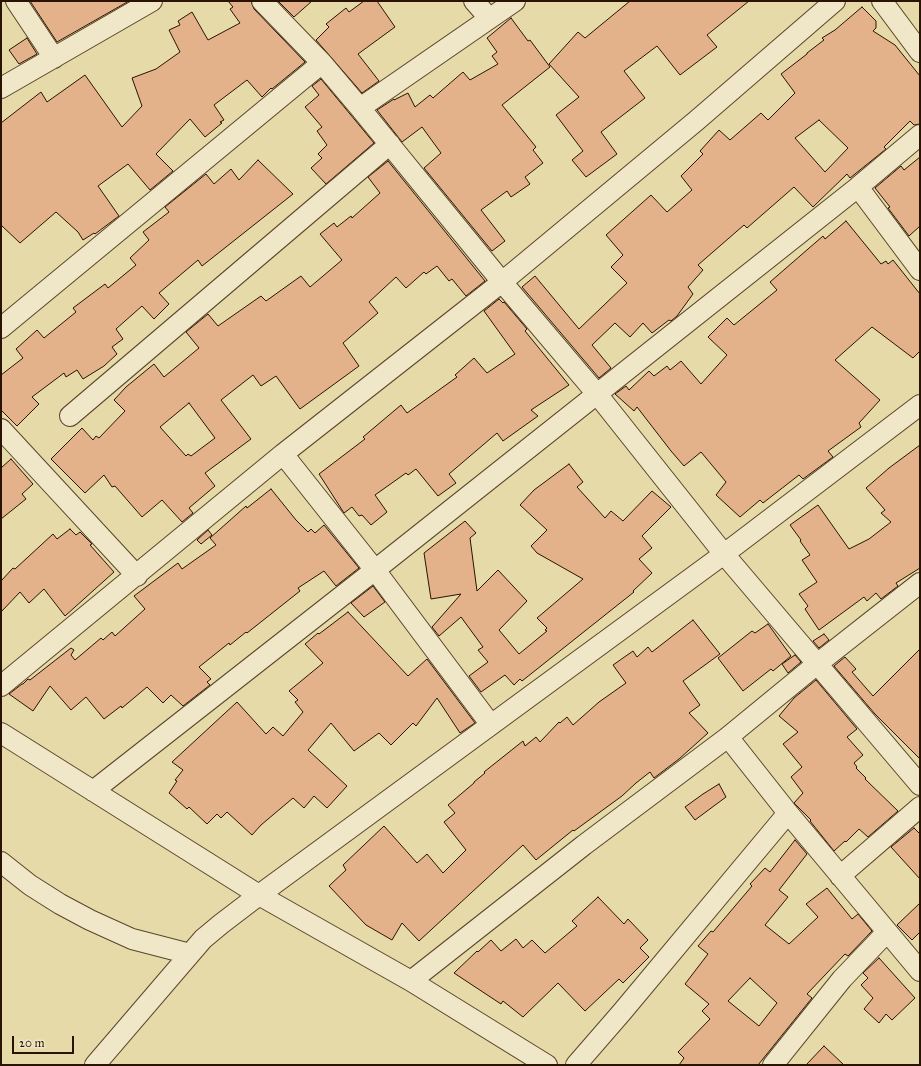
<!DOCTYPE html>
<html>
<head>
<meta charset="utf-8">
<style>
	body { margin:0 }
	#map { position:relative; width:921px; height:1066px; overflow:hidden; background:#e7daa9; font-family:"IM FELL Great Primer",serif }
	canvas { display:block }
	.frame { position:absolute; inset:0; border:2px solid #2a1300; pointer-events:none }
	.scale { position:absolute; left:12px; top:1036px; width:62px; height:18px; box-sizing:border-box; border:2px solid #2a1300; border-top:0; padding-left:5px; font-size:12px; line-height:14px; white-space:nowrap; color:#2a1300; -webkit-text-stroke:3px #efe7c7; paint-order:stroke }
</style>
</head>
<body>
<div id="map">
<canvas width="921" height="1066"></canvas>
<div class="frame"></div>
<div class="scale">20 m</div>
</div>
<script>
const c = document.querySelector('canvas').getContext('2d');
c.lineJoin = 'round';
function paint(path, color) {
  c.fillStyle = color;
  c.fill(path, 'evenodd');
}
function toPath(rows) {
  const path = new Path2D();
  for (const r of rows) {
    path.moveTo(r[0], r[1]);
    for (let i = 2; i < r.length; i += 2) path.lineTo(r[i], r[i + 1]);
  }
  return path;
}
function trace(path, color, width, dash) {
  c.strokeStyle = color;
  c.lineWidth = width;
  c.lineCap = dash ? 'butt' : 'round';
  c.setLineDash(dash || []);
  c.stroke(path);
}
const building = toPath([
	[30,1,129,1,57,42,30,1],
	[228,1,251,1,254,9,305,62,272,89,271,88,262,97,247,80,214,105,224,120,220,122,222,123,205,137,190,119,156,154,173,171,150,190,128,164,98,186,119,216,95,234,94,233,83,240,78,232,56,212,20,243,1,225,1,123,41,92,47,102,85,75,122,127,142,106,132,78,156,69,180,52,169,30,180,25,178,21,192,12,208,40,240,23,230,9,233,7,228,1],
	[278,1,312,1,294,17,278,1],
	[364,1,377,1,395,27,358,54,379,81,362,93,316,40,329,27,326,24,346,8,349,12,364,1],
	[630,1,749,1,707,35,717,47,680,75,657,46,624,71,645,98,601,132,617,154,586,177,572,160,583,151,556,115,579,97,549,64,578,32,585,38,630,1],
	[862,7,876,21,876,28,873,31,895,45,920,76,920,124,914,125,910,121,884,147,886,149,850,178,847,174,813,207,794,187,747,228,744,225,698,265,703,270,688,287,693,294,677,316,671,321,669,320,652,333,643,323,630,337,615,323,592,345,611,368,599,378,522,287,535,276,579,329,627,283,611,267,623,255,606,235,651,195,667,212,692,190,681,176,703,154,700,151,719,130,730,140,761,113,768,120,795,93,781,74,807,54,807,53,824,40,822,38,835,30,862,7],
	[819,120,848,148,825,172,795,138,819,120],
	[511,18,528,41,530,40,550,67,502,105,536,147,533,150,543,163,525,177,530,184,511,197,507,191,481,210,505,241,492,251,424,168,441,153,422,127,402,142,377,110,394,99,394,100,408,93,415,107,430,95,433,98,463,72,470,80,498,64,492,56,497,52,487,38,511,18],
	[27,38,37,54,19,64,9,50,27,38],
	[321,79,374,143,326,184,311,168,322,158,318,154,327,145,317,131,322,127,305,107,319,95,312,86,321,79],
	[920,157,920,226,909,236,888,208,890,207,875,188,901,166,904,170,920,157],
	[258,160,293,194,202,266,198,260,159,293,169,304,154,319,142,306,116,329,123,339,112,347,117,354,104,366,83,379,77,370,66,377,64,373,32,397,39,404,17,426,1,410,1,375,23,358,16,349,37,330,44,338,76,312,73,308,105,284,108,288,136,265,130,258,149,240,143,232,169,212,165,207,206,174,214,184,231,169,239,180,258,160],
	[388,161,485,281,466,296,452,279,449,281,437,266,426,274,424,272,406,288,396,277,369,302,378,313,343,343,359,366,300,409,276,376,261,386,253,375,221,400,251,439,205,473,215,486,189,508,193,513,182,522,162,500,142,517,115,486,112,487,104,475,85,493,51,459,82,428,93,440,96,436,99,438,125,411,114,400,126,387,154,364,164,377,199,348,186,332,208,314,218,326,261,296,266,301,301,276,310,287,342,260,320,234,334,223,337,227,351,216,352,218,380,193,368,177,388,161],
	[189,403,215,438,191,456,188,454,186,456,160,427,189,403],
	[846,221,881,264,886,261,888,264,893,260,920,294,920,351,913,358,872,327,835,360,880,400,859,423,861,427,828,451,833,457,803,479,799,475,763,503,760,500,740,517,716,495,726,482,701,452,684,466,671,451,637,407,634,411,615,394,626,386,629,390,649,371,654,376,667,366,670,370,681,361,701,384,727,355,708,337,727,318,734,325,777,290,770,282,823,236,825,239,846,221],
	[499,299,503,303,504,302,527,329,525,331,569,385,531,410,538,416,503,441,497,433,449,474,456,483,438,496,416,469,408,475,406,473,375,495,387,512,371,525,362,515,359,516,352,507,344,513,319,474,365,439,363,437,401,405,407,413,457,377,455,375,474,358,487,373,515,354,484,311,499,299],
	[920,445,920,568,896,583,898,586,881,599,876,593,867,601,864,597,819,630,805,609,808,606,799,594,817,582,802,560,810,555,800,541,801,540,790,525,818,505,849,549,869,539,891,522,881,513,885,510,866,488,889,468,920,445],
	[11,459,33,484,22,494,26,499,1,519,1,468,11,459],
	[569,464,583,482,577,487,605,518,611,511,623,521,652,491,671,507,642,536,652,548,639,559,652,573,633,591,634,592,522,681,520,679,514,685,505,675,481,692,469,676,488,662,478,650,483,647,461,617,439,636,432,627,461,594,431,599,424,553,465,521,476,533,470,538,477,591,498,570,527,601,499,630,519,654,547,631,545,630,547,628,537,618,583,579,537,553,531,546,547,530,520,505,534,490,569,464],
	[271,489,296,520,308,532,311,529,315,533,324,525,359,568,336,586,324,571,298,588,300,591,247,633,246,632,230,645,229,643,199,667,211,679,207,682,210,685,183,706,171,695,163,703,147,687,122,708,121,706,104,719,86,697,71,710,50,686,33,711,9,694,22,684,23,684,28,679,30,680,71,648,74,650,71,655,75,660,101,638,103,640,112,632,115,636,145,609,134,596,178,563,182,569,216,545,210,538,246,506,247,508,271,489],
	[70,529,76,535,80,532,92,544,90,545,114,572,65,616,44,589,29,603,20,592,1,612,1,581,13,568,15,569,53,534,57,539,70,529],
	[208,530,212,535,201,544,197,540,208,530],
	[373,586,385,602,364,617,351,603,373,586],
	[348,612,408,676,427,659,475,723,460,733,437,698,416,726,413,723,391,745,379,733,354,751,331,723,308,750,347,786,327,808,314,796,304,808,293,798,261,825,252,835,227,812,221,818,217,814,207,824,189,807,187,809,169,793,177,781,175,780,183,770,172,762,237,702,266,734,273,727,283,736,303,712,295,702,298,700,289,691,323,663,305,644,318,633,319,634,348,612],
	[693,620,720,654,683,681,700,705,689,713,708,733,679,759,654,778,650,772,636,783,622,796,574,831,573,830,536,860,523,845,419,941,402,923,392,940,366,925,329,886,346,870,343,865,384,826,417,863,427,854,443,873,466,850,444,822,455,813,448,805,474,783,474,782,485,773,484,772,523,741,525,746,536,737,540,742,559,722,560,723,567,717,573,725,599,702,626,683,613,665,633,651,637,657,648,647,652,652,693,620],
	[768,624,791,656,773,671,771,669,743,691,718,658,752,631,755,633,768,624],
	[824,634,829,640,819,648,813,641,824,634],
	[920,649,920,759,875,714,834,666,845,657,856,669,852,672,873,696,920,649],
	[795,655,801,662,788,673,782,664,795,655],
	[816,680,857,729,847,737,863,755,854,763,857,767,856,768,866,778,865,779,898,811,868,837,859,829,846,842,845,841,834,851,810,821,811,820,794,803,803,793,791,777,802,767,783,744,798,732,779,716,794,698,816,680],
	[719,784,726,797,695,820,685,807,703,794,719,784],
	[914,828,920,834,920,879,891,847,914,828],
	[795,840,807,854,779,890,788,897,765,925,789,944,818,917,806,904,827,888,852,919,858,914,872,931,848,956,845,954,807,994,812,998,758,1065,679,1065,684,1058,678,1052,710,1019,702,1011,709,1004,685,984,708,954,698,946,711,931,713,932,752,886,750,884,765,868,770,872,795,840],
	[750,978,777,1003,759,1026,728,1001,750,978],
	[598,897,624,924,628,919,648,940,640,948,649,957,623,983,619,979,585,1011,558,983,523,1017,503,1001,501,1004,454,973,477,951,478,952,479,951,491,940,501,951,516,939,523,948,532,940,545,953,577,926,572,921,598,897],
	[920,903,920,932,912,940,897,925,920,903],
	[879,958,915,998,892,1020,886,1014,879,1023,864,1009,873,998,861,985,868,978,863,973,879,958],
	[824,1046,844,1065,806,1065,824,1046]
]);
paint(building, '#e3b28a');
trace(building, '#2a1300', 1);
const street = toPath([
	[16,1,54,58],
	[262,1,322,63,360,108,502,282,597,394,724,554,920,785],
	[474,1,489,18],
	[882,1,920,52],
	[1,88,152,1],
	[360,108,515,1],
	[858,187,920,270],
	[1,328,322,63],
	[70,416,390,144],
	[1,429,137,576],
	[283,454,375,570,491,725],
	[1,686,283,454,502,282,696,121,835,1],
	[1,733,259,895,411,981,547,1065],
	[728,737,788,813,920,971],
	[93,791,375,570,858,187,920,135],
	[1,862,30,885,60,904,90,920,132,939,190,954],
	[840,876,920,807],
	[411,981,584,845,728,737,817,664,920,583],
	[95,1065,203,939,221,924,259,895,724,554,920,405],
	[576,1065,622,1012,788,813],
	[773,1065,842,979,887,932]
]);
trace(street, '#59452a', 22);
trace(street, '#efe7c7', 20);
</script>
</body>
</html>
